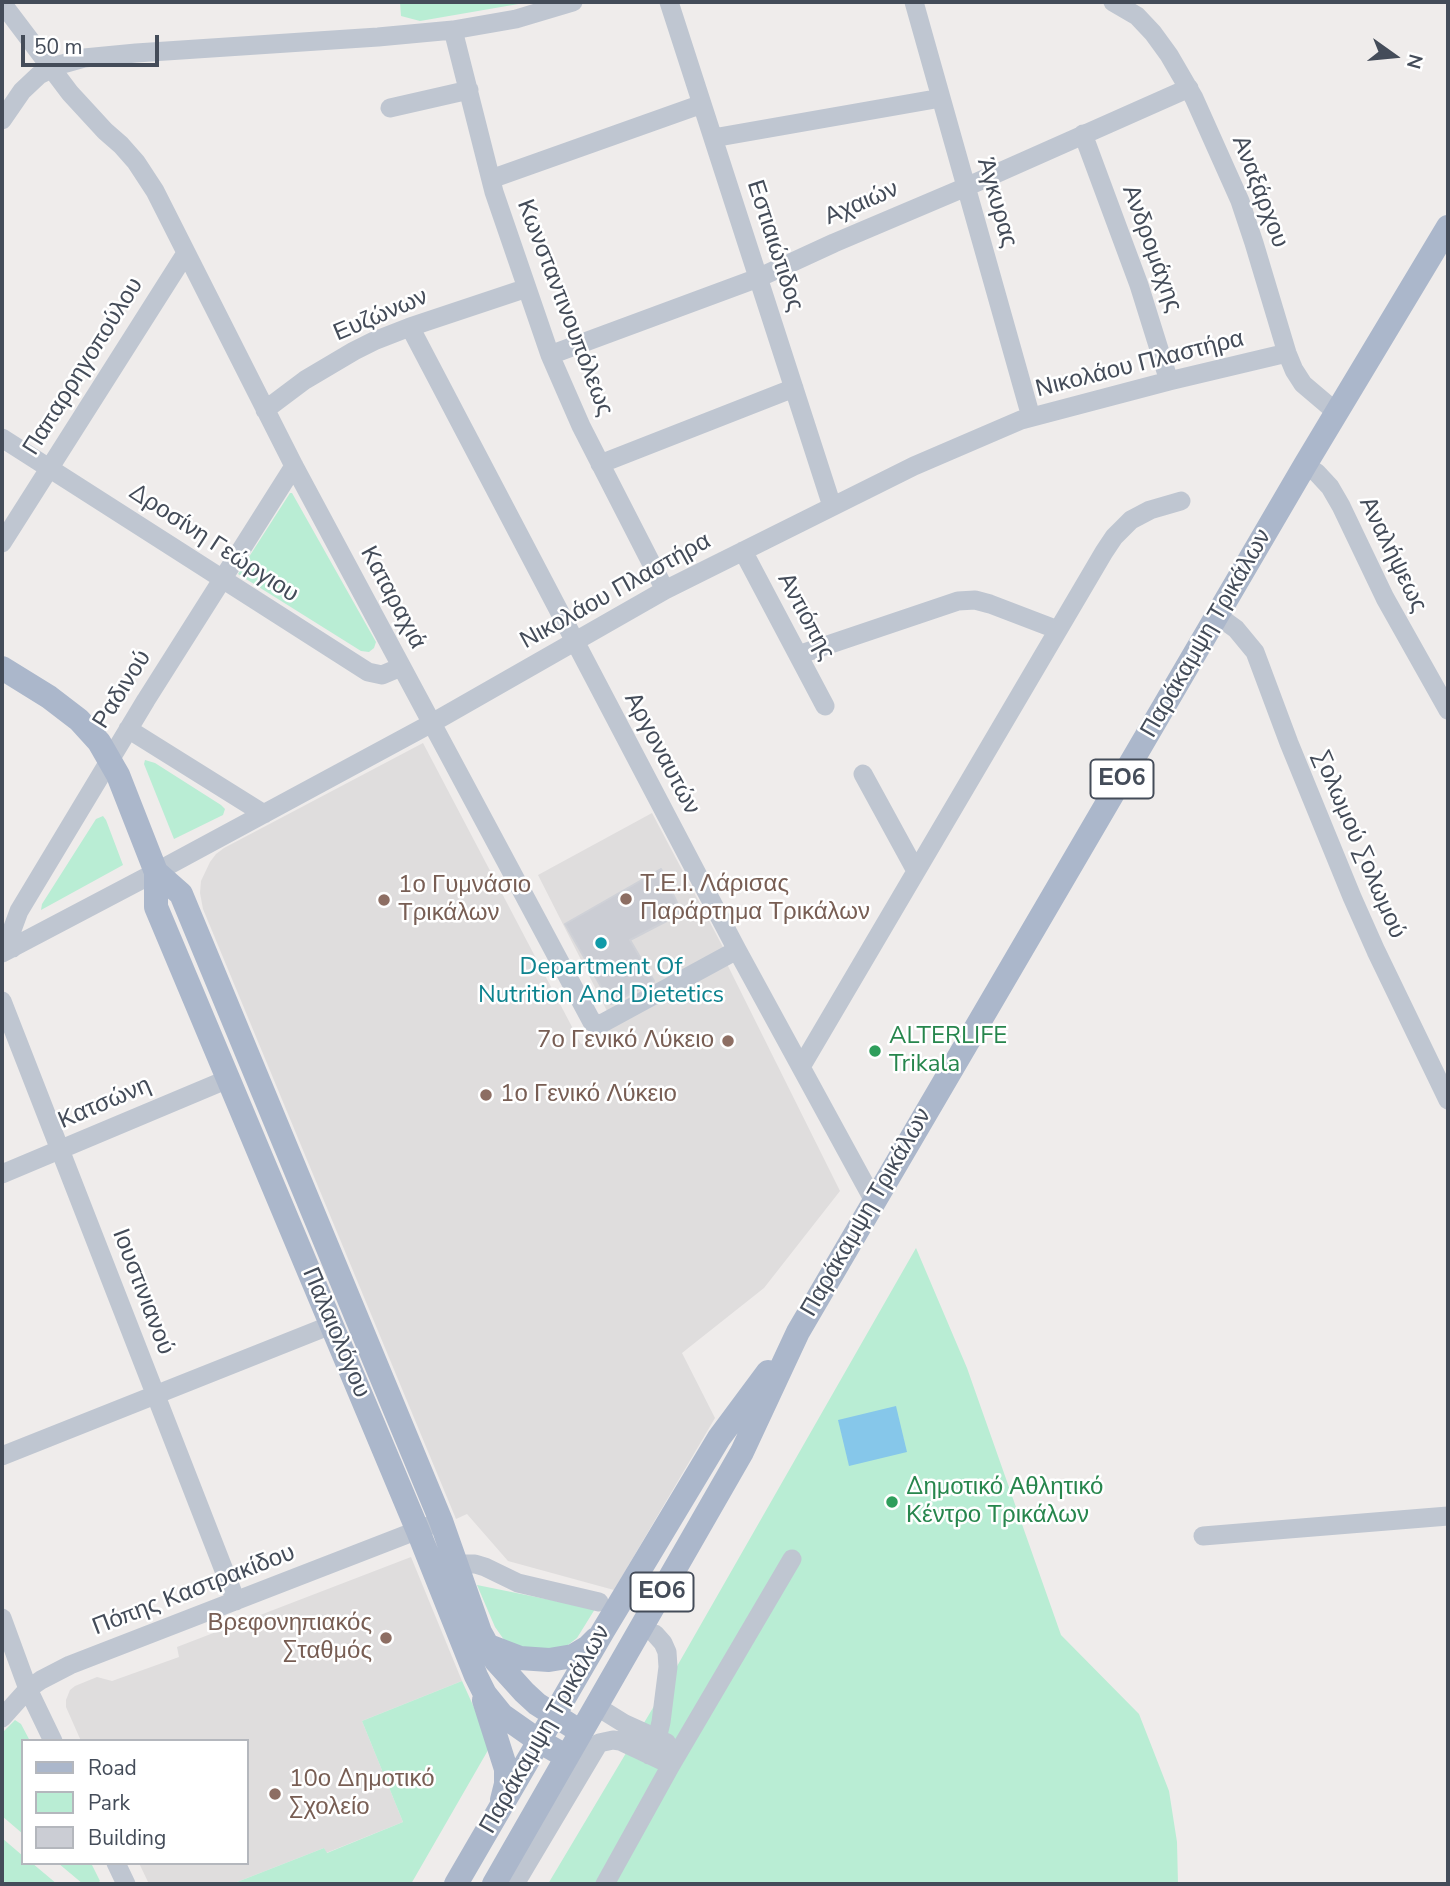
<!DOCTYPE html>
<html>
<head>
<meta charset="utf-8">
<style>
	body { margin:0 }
	#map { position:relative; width:1450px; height:1886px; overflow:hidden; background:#efeceb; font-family:"Nunito Sans",sans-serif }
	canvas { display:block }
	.frame { position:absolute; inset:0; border:4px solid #444c59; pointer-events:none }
	.legend { position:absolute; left:21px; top:1739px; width:228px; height:126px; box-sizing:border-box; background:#fff; border:2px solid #b4b7bd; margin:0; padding:9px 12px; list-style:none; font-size:21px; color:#444c59 }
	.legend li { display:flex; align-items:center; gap:14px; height:35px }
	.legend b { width:35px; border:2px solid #b4b7bd }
	.north { position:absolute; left:1359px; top:21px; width:70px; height:70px; -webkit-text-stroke:5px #fff; paint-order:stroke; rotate:105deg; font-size:19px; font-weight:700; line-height:28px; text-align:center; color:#444c59 }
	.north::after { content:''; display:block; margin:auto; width:24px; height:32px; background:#444c59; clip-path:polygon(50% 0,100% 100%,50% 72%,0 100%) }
	.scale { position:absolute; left:21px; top:35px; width:138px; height:32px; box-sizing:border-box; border:4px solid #444c59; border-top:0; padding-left:9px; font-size:21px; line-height:24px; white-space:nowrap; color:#444c59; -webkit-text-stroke:5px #fff; paint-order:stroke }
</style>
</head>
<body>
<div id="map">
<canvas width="1450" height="1886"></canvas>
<div class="frame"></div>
<ul class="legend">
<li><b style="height:9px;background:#abb7cb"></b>Road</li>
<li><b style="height:19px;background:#b9edd4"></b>Park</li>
<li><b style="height:19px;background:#cbcdd4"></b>Building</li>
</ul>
<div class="north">N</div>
<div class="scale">50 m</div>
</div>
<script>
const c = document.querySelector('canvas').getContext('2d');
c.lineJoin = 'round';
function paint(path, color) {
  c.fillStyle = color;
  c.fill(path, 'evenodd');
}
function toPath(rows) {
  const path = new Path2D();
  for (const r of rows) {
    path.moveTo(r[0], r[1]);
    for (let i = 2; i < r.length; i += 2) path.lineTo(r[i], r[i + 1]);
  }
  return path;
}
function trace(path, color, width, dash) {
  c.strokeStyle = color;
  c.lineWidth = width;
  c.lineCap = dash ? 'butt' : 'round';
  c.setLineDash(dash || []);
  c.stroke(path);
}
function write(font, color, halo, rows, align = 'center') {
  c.font = font + ' "Nunito Sans",sans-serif';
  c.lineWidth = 5;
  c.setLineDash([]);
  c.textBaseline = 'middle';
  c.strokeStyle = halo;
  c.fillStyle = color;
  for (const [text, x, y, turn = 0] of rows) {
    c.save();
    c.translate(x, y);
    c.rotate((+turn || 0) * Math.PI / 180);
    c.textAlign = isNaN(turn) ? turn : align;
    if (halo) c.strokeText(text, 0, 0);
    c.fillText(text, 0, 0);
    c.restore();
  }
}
paint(toPath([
	[423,743,581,1044,727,964,840,1191,764,1288,682,1353,715,1418,614,1590,508,1561,467,1514,456,1519,203,909,200,893,201,881,210,862,216,854,224,848],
	[652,813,724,949,607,1011,538,875],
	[411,1557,462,1681,362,1721,403,1822,326,1853,324,1848,232,1884,149,1884,139,1863,247,1863,247,1741,81,1741,66,1707,66,1700,70,1690,75,1686,97,1677,112,1681,179,1657,177,1647]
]), '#dfdddd');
paint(toPath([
	[400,2,530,2,420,21,401,16],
	[290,493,292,493,376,642,374,648,369,652,361,651,238,574],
	[145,760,155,763,221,805,225,809,223,815,174,839,144,764],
	[103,816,106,820,123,865,41,910,42,904,96,819],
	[916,1248,967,1368,1061,1635,1139,1714,1169,1791,1177,1842,1178,1884,548,1884,660,1696],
	[477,1585,595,1609,577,1638,568,1645,548,1653,507,1644,495,1627],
	[462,1681,491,1745,411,1884,232,1884,324,1848,327,1853,403,1822,362,1721],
	[15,1720,21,1724,30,1741,23,1741,23,1834,2,1816,2,1733],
	[2,1838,23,1856,23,1863,32,1863,57,1884,2,1884],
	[58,1863,91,1863,100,1881,97,1884,83,1884]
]), '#b9edd4');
paint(toPath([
	[896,1406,907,1452,849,1466,838,1420]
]), '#86c7ea');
const building = toPath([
	[661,869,682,913,630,940,654,981,611,1004,565,924,661,869]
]);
paint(building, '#cbcdd4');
trace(building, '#cfd1d7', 2);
trace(toPath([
	[669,2,832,506],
	[914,2,1031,417],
	[1113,2,1137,16,1153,33,1169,55,1194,98,1240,201,1254,243,1287,353,1294,370,1303,384,1336,412],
	[2,3,70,93,105,131,121,145,136,162,155,191,294,466,592,1022,601,1024,737,950],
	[453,30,494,192,550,355,581,426,665,590],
	[390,108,469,90],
	[2,120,22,91,39,75,59,65,84,58,136,53,378,37,453,30,516,19,573,2],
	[1083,134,1139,285,1169,381],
	[713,138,941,98],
	[491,179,702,104],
	[410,327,737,950,874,1201],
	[550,355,758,278,834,243,966,187,1189,88],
	[265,410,305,380,354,351,374,341,410,327,527,288],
	[2,438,368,672,382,675,401,667],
	[600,464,794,388],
	[1305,465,1317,473,1330,487,1341,506,1385,598,1448,710],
	[2,543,186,253],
	[743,551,825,706],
	[1218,616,1236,629,1255,652,1289,743,1352,897,1376,951,1448,1100],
	[798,655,958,601,975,600,990,604,1058,630],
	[128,729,264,814],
	[863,774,916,871],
	[13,948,12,930,19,911,146,700,294,466],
	[2,953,156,872,432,723,665,590,914,466,1021,420,1169,381,1287,353],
	[2,1001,236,1601],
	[801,1067,1104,552,1114,537,1131,520,1150,510,1181,501],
	[2,1174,228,1079],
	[2,1456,331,1325],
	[1203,1536,1448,1516],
	[457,1567,466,1564,475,1564,485,1567,518,1583,599,1602],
	[2,1618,28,1689,53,1741],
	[596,1706,625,1724,667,1743],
	[2,1718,28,1689,41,1680,70,1665,431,1525],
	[649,1755,657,1739,661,1722,668,1667,667,1652,663,1643,655,1634],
	[116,1863,126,1884],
	[515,1884,599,1743,613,1740,620,1741,671,1765],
	[605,1884,671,1765,792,1559]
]), '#bfc6d1', 19);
trace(toPath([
	[2,668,49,697,79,720,99,742,118,775,156,872,156,907,418,1531,476,1676,485,1694,502,1715,539,1741,567,1757],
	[156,872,181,894,441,1521,480,1632,496,1661,524,1692,537,1704,581,1732],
	[486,1645,520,1658,549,1660,573,1656,588,1647,596,1639],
	[484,1700,506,1769,506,1784,502,1800],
	[456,1884,603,1631,719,1438,768,1372],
	[494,1884,742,1452,798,1332,1305,465,1448,227]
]), '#abb7cb', 24);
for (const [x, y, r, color] of [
	[626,899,7,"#8d6e63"],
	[384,900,7,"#8d6e63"],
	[601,943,7,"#0f9aa8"],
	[728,1041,7,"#8d6e63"],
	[875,1051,7,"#2e9e5b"],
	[486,1095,7,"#8d6e63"],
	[892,1502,7,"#2e9e5b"],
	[386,1638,7,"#8d6e63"],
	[275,1794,7,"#8d6e63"]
]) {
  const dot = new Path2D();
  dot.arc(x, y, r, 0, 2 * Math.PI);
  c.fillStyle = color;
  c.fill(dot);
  trace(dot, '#fff', 2.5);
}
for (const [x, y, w] of [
	[1122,779,63],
	[662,1592,63]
]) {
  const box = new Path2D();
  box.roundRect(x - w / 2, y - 19.5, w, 39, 5);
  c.fillStyle = '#fff';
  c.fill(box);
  trace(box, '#444c59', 2);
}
write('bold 23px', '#444c59', null, [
	["ΕΟ6",1122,779],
	["ΕΟ6",662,1592]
]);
write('24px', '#444c59', '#fff', [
	["Αναξάρχου",1259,192,69],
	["Άγκυρας",996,203,74],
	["Αχαιών",862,204,-23],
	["Εστιαιώτιδος",774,246,72],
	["Ανδρομάχης",1151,249,70],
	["Κωνσταντινουπόλεως",564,308,69],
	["Ευζώνων",381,316,-23],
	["Νικολάου Πλαστήρα",1140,365,-14],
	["Παπαρρηγοπούλου",84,367,-58],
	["Δροσίνη Γεώργιου",213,544,33],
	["Αναλήψεως",1392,555,64],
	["Νικολάου Πλαστήρα",616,592,-29],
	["Καταραχιά",392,598,62],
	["Αντιόπης",805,617,62],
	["Παράκαμψη Τρικάλων",1207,634,-60],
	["Ραδινού",123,690,-58],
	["Αργοναυτών",661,754,62],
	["Σολωμού Σολωμού",1358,845,67],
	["Κατσώνη",105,1104,-23],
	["Παράκαμψη Τρικάλων",867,1213,-60],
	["Ιουστινιανού",142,1292,69],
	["Παλαιολόγου",335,1333,67],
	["Πόπης Καστρακίδου",194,1591,-21],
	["Παράκαμψη Τρικάλων",546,1730,-60]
]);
write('24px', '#785e54', '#fff', [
	["Τ.Ε.Ι. Λάρισας",640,885],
	["Παράρτημα Τρικάλων",640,913],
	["1ο Γυμνάσιο",398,886],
	["Τρικάλων",398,914],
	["7ο Γενικό Λύκειο",714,1041,"right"],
	["1ο Γενικό Λύκειο",500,1095],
	["Βρεφονηπιακός",372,1624,"right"],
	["Σταθμός",372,1652,"right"],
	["10ο Δημοτικό",289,1780],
	["Σχολείο",289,1808]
], 'left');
write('24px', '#0d838f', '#fff', [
	["Department Of",601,968],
	["Nutrition And Dietetics",601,996]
]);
write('24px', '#27864d', '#fff', [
	["ALTERLIFE",889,1037],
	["Trikala",889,1065],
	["Δημοτικό Αθλητικό",906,1488],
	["Κέντρο Τρικάλων",906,1516]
], 'left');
</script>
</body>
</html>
